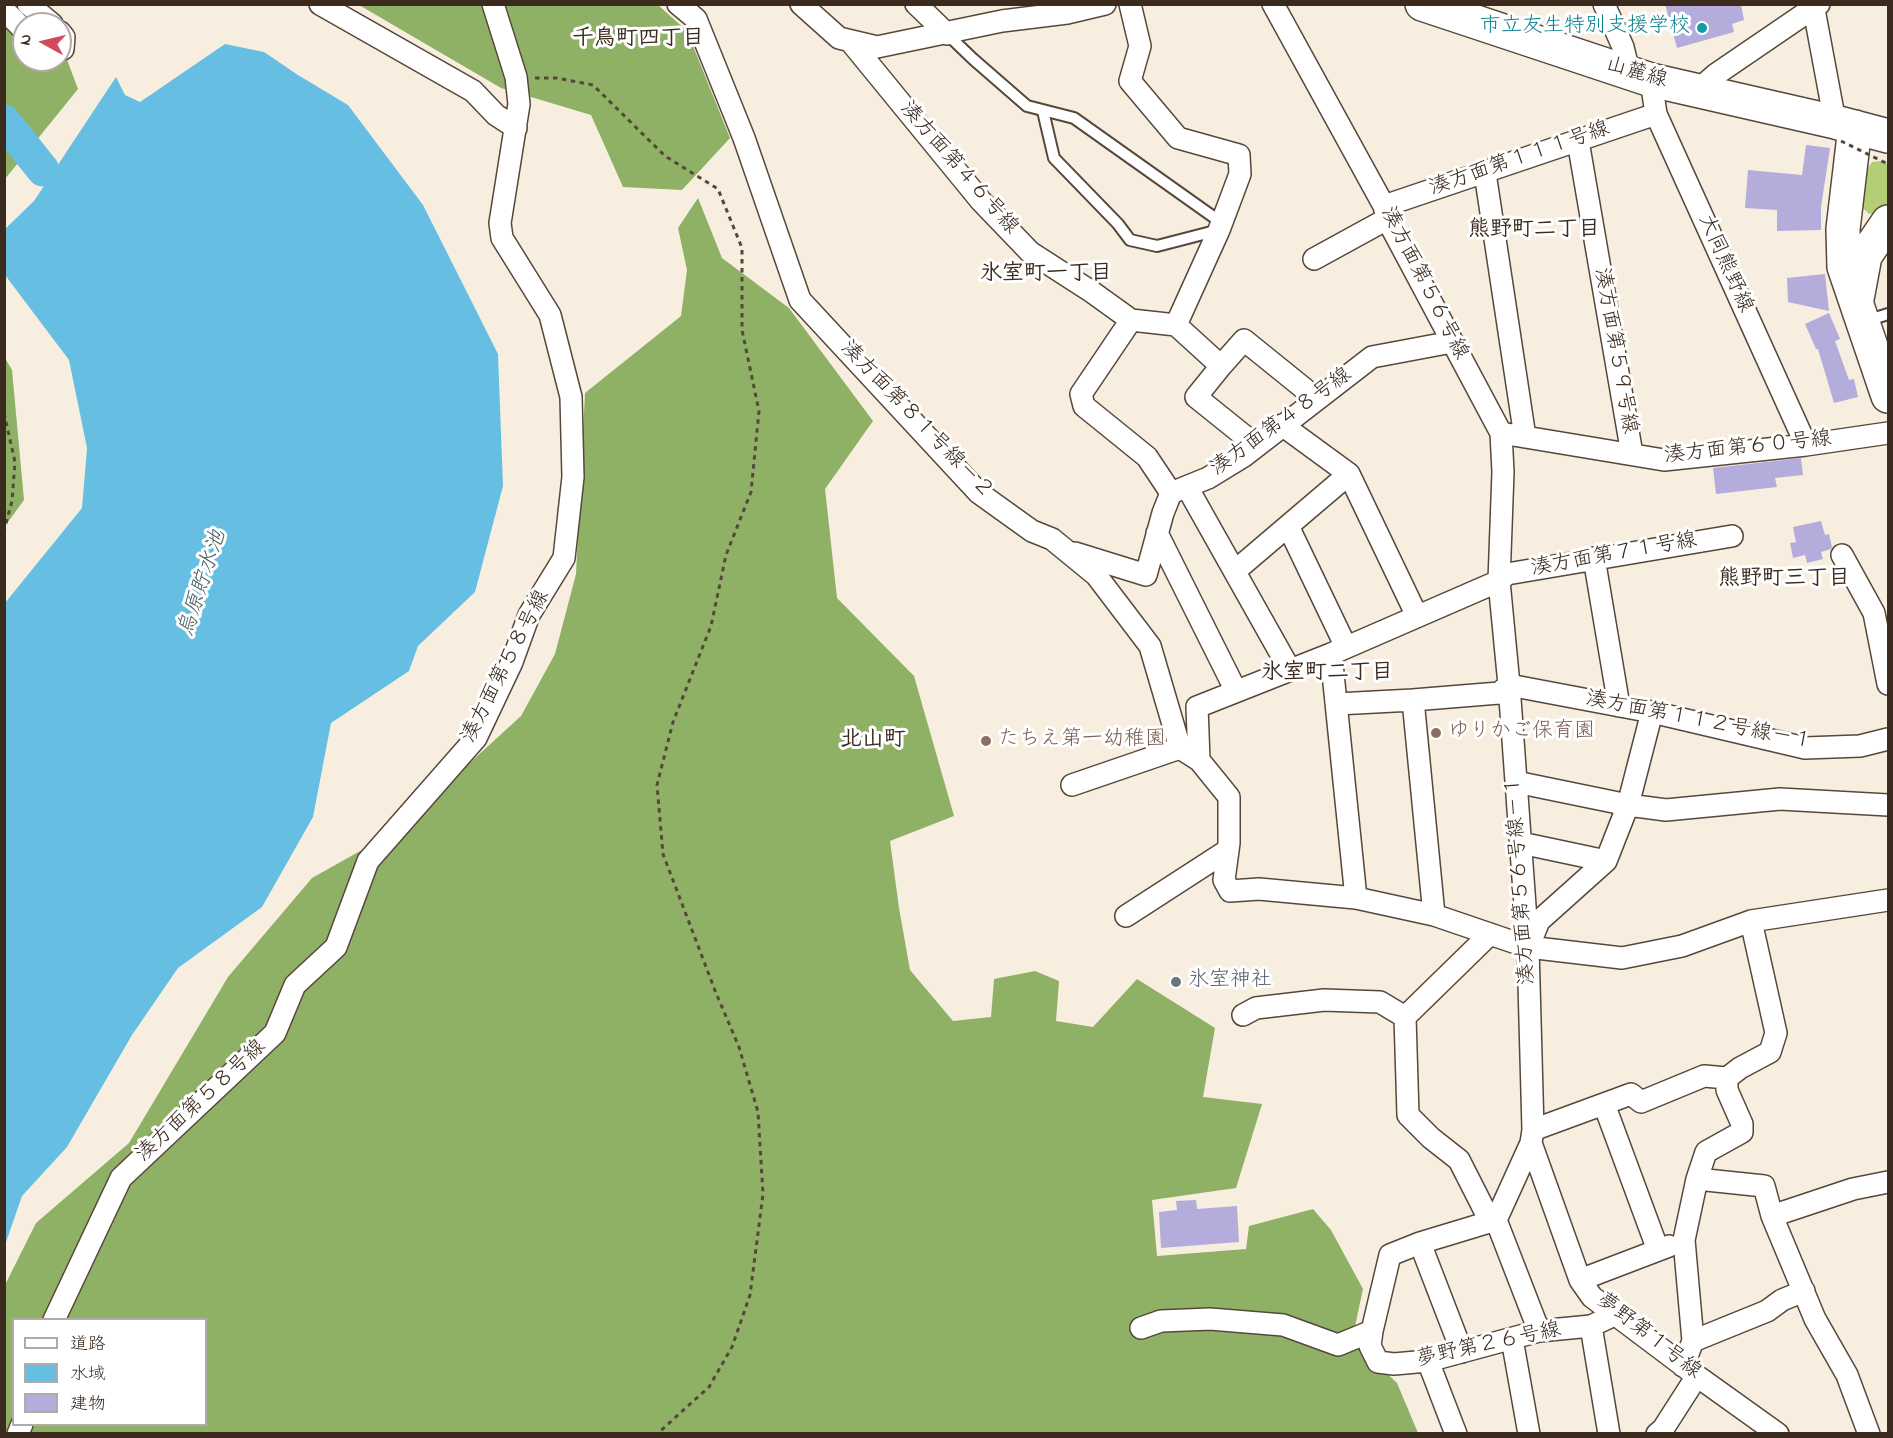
<!DOCTYPE html>
<html>
<head>
<meta charset="utf-8">
<style>
	body { margin:0 }
	#map { position:relative; width:1893px; height:1438px; overflow:hidden; background:#f8eedf; font-family:"Indie Flower","Klee One",sans-serif }
	canvas { display:block }
	.frame { position:absolute; inset:0; border:6px solid #3b2a1e; pointer-events:none }
	.legend { position:absolute; left:12px; top:1318px; width:195px; height:108px; box-sizing:border-box; background:#fff; border:2px solid #b1aaa5; margin:0; padding:8px 10px; list-style:none; font-size:18px; color:#3b2a1e }
	.legend li { display:flex; align-items:center; gap:12px; height:30px }
	.legend b { width:30px; border:2px solid #b1aaa5 }
	.north { position:absolute; left:12px; top:12px; width:60px; height:60px; box-sizing:border-box; background:#fff; border:2px solid #b1aaa5; border-radius:50%; rotate:278deg; font-size:16px; font-weight:700; line-height:24px; text-align:center; color:#3b2a1e }
	.north::after { content:''; display:block; margin:auto; width:21px; height:27px; background:#d1495b; clip-path:polygon(50% 0,100% 100%,50% 72%,0 100%) }
</style>
</head>
<body>
<div id="map">
<canvas width="1893" height="1438"></canvas>
<div class="frame"></div>
<ul class="legend">
<li><b style="height:8px;background:#fff"></b>道路</li>
<li><b style="height:16px;background:#66bfe3"></b>水域</li>
<li><b style="height:16px;background:#b4acdb"></b>建物</li>
</ul>
<div class="north">N</div>
</div>
<script>
const c = document.querySelector('canvas').getContext('2d');
c.lineJoin = 'round';
function paint(path, color) {
  c.fillStyle = color;
  c.fill(path, 'evenodd');
}
function toPath(rows) {
  const path = new Path2D();
  for (const r of rows) {
    path.moveTo(r[0], r[1]);
    for (let i = 2; i < r.length; i += 2) path.lineTo(r[i], r[i + 1]);
  }
  return path;
}
function trace(path, color, width, dash) {
  c.strokeStyle = color;
  c.lineWidth = width;
  c.lineCap = dash ? 'butt' : 'round';
  c.setLineDash(dash || []);
  c.stroke(path);
}
function write(font, color, halo, rows, align = 'center') {
  c.font = font + ' "Indie Flower","Klee One",sans-serif';
  c.lineWidth = 6;
  c.setLineDash([]);
  c.textBaseline = 'middle';
  c.strokeStyle = halo;
  c.fillStyle = color;
  for (const [text, x, y, turn = 0] of rows) {
    c.save();
    c.translate(x, y);
    c.rotate((+turn || 0) * Math.PI / 180);
    c.textAlign = isNaN(turn) ? turn : align;
    if (halo) c.strokeText(text, 0, 0);
    c.fillText(text, 0, 0);
    c.restore();
  }
}
paint(toPath([
	[1881,161,1888,163,1888,203,1878,212,1869,214,1862,207,1866,171,1872,162]
]), '#b3ce74');
paint(toPath([
	[5,5,47,5,54,24,24,24,24,60,60,60,60,41,78,89,5,179],
	[359,5,658,5,687,31,730,138,682,190,623,187,591,115,501,88],
	[698,198,722,258,789,308,873,421,825,489,837,598,914,676,954,816,890,841,899,908,910,970,953,1021,991,1017,994,979,1035,971,1059,981,1056,1021,1093,1027,1137,979,1215,1028,1203,1097,1262,1104,1236,1188,1152,1200,1157,1256,1246,1249,1249,1226,1313,1209,1331,1230,1363,1289,1352,1340,1397,1383,1418,1433,5,1433,4,1287,36,1223,129,1143,228,977,312,878,394,832,521,716,555,654,576,574,585,393,681,316,687,270,678,228],
	[14,1320,206,1320,206,1424,14,1424],
	[4,356,12,370,24,500,5,526]
]), '#8eb166');
paint(toPath([
	[225,44,264,52,298,75,348,105,423,205,498,354,503,486,475,592,418,646,409,671,331,723,313,817,262,907,178,968,132,1035,67,1147,22,1196,5,1245,5,603,82,508,87,448,69,360,5,275,5,229,34,201,116,77,125,95,140,102]
]), '#66bfe3');
trace(toPath([
	[4,121,43,170]
]), '#66bfe3', 33);
paint(toPath([
	[1665,4,1741,4,1744,20,1732,24,1734,32,1677,48],
	[1806,145,1830,148,1821,207,1821,230,1777,231,1777,210,1745,208,1748,170,1802,175],
	[1825,274,1829,311,1788,302,1787,278],
	[1829,313,1840,339,1835,341,1849,380,1854,379,1858,397,1834,403,1818,349,1816,349,1805,324],
	[1801,458,1803,475,1775,478,1777,487,1716,494,1713,468],
	[1821,521,1825,535,1829,534,1832,547,1831,549,1821,552,1823,559,1807,563,1805,555,1793,558,1790,543,1796,542,1793,527],
	[1196,1200,1197,1209,1237,1206,1239,1242,1161,1248,1159,1212,1177,1210,1176,1201]
]), '#b4acdb');
const service = toPath([
	[947,34,973,59,1027,106,1074,118,1222,223],
	[1043,111,1054,158,1118,224,1130,240,1157,246,1219,230],
	[1866,321,1888,314]
]);
const minor = toPath([
	[28,4,52,24],
	[320,4,473,91,496,115,516,128],
	[678,4,696,19,744,138,800,300,979,493,1032,531,1052,539,1096,575,1150,646,1180,748,1199,760,1229,797,1229,843,1224,880,1230,891,1259,889,1356,898,1434,915,1528,947,1622,958,1682,946,1751,921,1888,900],
	[801,4,839,38,877,47,1002,21,1067,13,1105,4],
	[916,4,947,34],
	[1130,4,1140,46,1130,81,1178,138,1239,155,1240,174,1219,230,1176,325],
	[1273,4,1384,206,1387,219,1501,433,1503,472,1499,581,1509,685,1528,947,1533,1130,1531,1143,1496,1220,1420,1243,1390,1255,1372,1331,1370,1346,1378,1362,1394,1364,1428,1361,1539,1331,1591,1326,1608,1318,1612,1311],
	[1604,4,1623,47,1629,72],
	[1813,4,1835,122],
	[4,10,24,30],
	[60,32,64,37,63,49,60,49],
	[850,41,981,201,1030,252,1092,292,1131,320,1176,325,1221,366,1196,397,1257,446],
	[1651,80,1656,114,1806,445],
	[1698,90,1715,75,1819,4],
	[1578,141,1632,454],
	[1485,173,1525,437],
	[1384,206,1656,114],
	[1314,259,1387,219],
	[1131,320,1081,394,1084,406,1147,457,1171,493],
	[1221,366,1244,340,1317,399],
	[1282,425,1349,474,1417,616],
	[1501,433,1664,460,1806,445,1888,433],
	[1187,487,1290,670],
	[1288,526,1346,647],
	[1157,533,1236,691],
	[1075,553,1146,575,1163,513,1171,493,1208,478,1244,456,1372,357,1452,342],
	[1842,555,1874,613,1888,684],
	[1594,558,1619,706],
	[1235,571,1349,474],
	[1331,654,1356,898],
	[1413,700,1434,915],
	[1337,704,1413,700,1499,693,1509,685,1652,712,1805,748,1860,746,1888,739],
	[1199,760,1197,707,1331,654,1499,581,1507,574,1732,536],
	[1516,782,1628,805,1666,810,1780,799,1888,805],
	[1072,785,1180,748],
	[1521,843,1606,861],
	[1126,916,1228,850],
	[1530,943,1539,921,1606,861,1628,805,1652,712],
	[1243,1015,1256,1008,1324,1000,1380,1002,1405,1017],
	[1405,1017,1408,1115,1431,1138,1459,1160,1490,1221],
	[1405,1017,1490,934],
	[1727,1078,1740,1068,1770,1052,1776,1033,1751,921],
	[1604,1104,1658,1250],
	[1533,1130,1631,1094,1641,1102,1704,1076,1727,1078],
	[1531,1143,1580,1280,1592,1297,1697,1376,1778,1434],
	[1697,1179,1764,1186,1772,1216,1815,1319,1847,1375,1869,1434],
	[1772,1216,1853,1189,1888,1182],
	[1496,1220,1539,1331],
	[1420,1243,1462,1352],
	[1580,1280,1669,1246],
	[54,1320,121,1178,275,1033,295,985,336,947,368,861,476,738,512,662,529,615,564,558,573,477,571,397,550,315,502,238,500,223,519,104,516,77,493,4],
	[1591,1326,1609,1434],
	[1141,1328,1161,1321,1210,1319,1283,1325,1338,1345,1372,1331],
	[1512,1339,1529,1434],
	[1693,1341,1767,1311,1782,1300,1804,1291],
	[1428,1361,1456,1434],
	[1683,1366,1693,1341,1684,1240,1697,1179,1706,1152,1742,1132,1742,1124,1727,1090,1727,1078],
	[18,1434,22,1424],
	[1657,1434,1663,1429,1697,1376]
]);
const primary = toPath([
	[1422,4,1651,80,1835,122,1888,136],
	[1855,127,1843,229,1844,267,1888,396],
	[1857,299,1865,256,1888,222]
]);
trace(service, '#57473b', 14);
trace(minor, '#57473b', 24);
trace(primary, '#57473b', 36);
trace(toPath([
	[535,78,557,78,593,85,665,156,718,189,742,248,742,330,759,411,751,492,726,555,711,626,673,722,657,785,663,854,716,993,739,1047,758,1112,763,1194,750,1295,732,1347,709,1387,657,1434],
	[4,413,15,462,12,501,4,531]
]), '#57473b', 3, [4.5, 4.5]);
trace(service, '#fff', 10);
trace(minor, '#fff', 21);
trace(primary, '#fff', 33);
trace(toPath([
	[1841,141,1888,164]
]), '#57473b', 3, [4.5, 4.5]);
for (const [x, y, r, color] of [
	[1702,28,6,"#0f9aa8"],
	[1436,733,6,"#8d6e63"],
	[986,741,6,"#8d6e63"],
	[1176,982,6,"#6b7280"]
]) {
  const dot = new Path2D();
  dot.arc(x, y, r, 0, 2 * Math.PI);
  c.fillStyle = color;
  c.fill(dot);
  trace(dot, '#fff', 2);
}
write('21px', '#0d838f', '#fff', [
	["市立友生特別支援学校",1690,28]
], 'right');
write('21px', '#3b2a1e', '#fff', [
	["山麓線",1636,74,16],
	["湊方面第１１１号線",1520,160,-19],
	["湊方面第４６号線",958,169,49],
	["大同熊野線",1724,264,66],
	["湊方面第５６号線",1423,284,63],
	["湊方面第５９号線",1614,351,80],
	["湊方面第８１号線－２",916,421,46],
	["湊方面第４８号線",1282,423,-36],
	["湊方面第６０号線",1748,449,-6],
	["湊方面第７１号線",1614,556,-10],
	["湊方面第５８号線",507,667,-63],
	["湊方面第１１２号線－１",1699,722,11],
	["湊方面第５６号線－１",1522,880,-94],
	["湊方面第５８号線",202,1102,-43],
	["夢野第１号線",1648,1337,38],
	["夢野第２６号線",1489,1346,-12]
]);
write('21px', '#785e54', '#fff', [
	["ゆりかご保育園",1448,733],
	["たちえ第一幼稚園",998,741]
], 'left');
write('21px', '#5b616d', '#fff', [
	["氷室神社",1188,982]
], 'left');
write('bold 22px', '#3b2a1e', '#fff', [
	["千鳥町四丁目",638,40],
	["熊野町二丁目",1534,231],
	["氷室町一丁目",1046,275],
	["熊野町三丁目",1784,580],
	["氷室町二丁目",1327,674],
	["北山町",873,741]
]);
write('italic 22px', '#4a5e63', '#fff', [
	["烏原貯水池",204,584,-72]
]);
</script>
</body>
</html>
